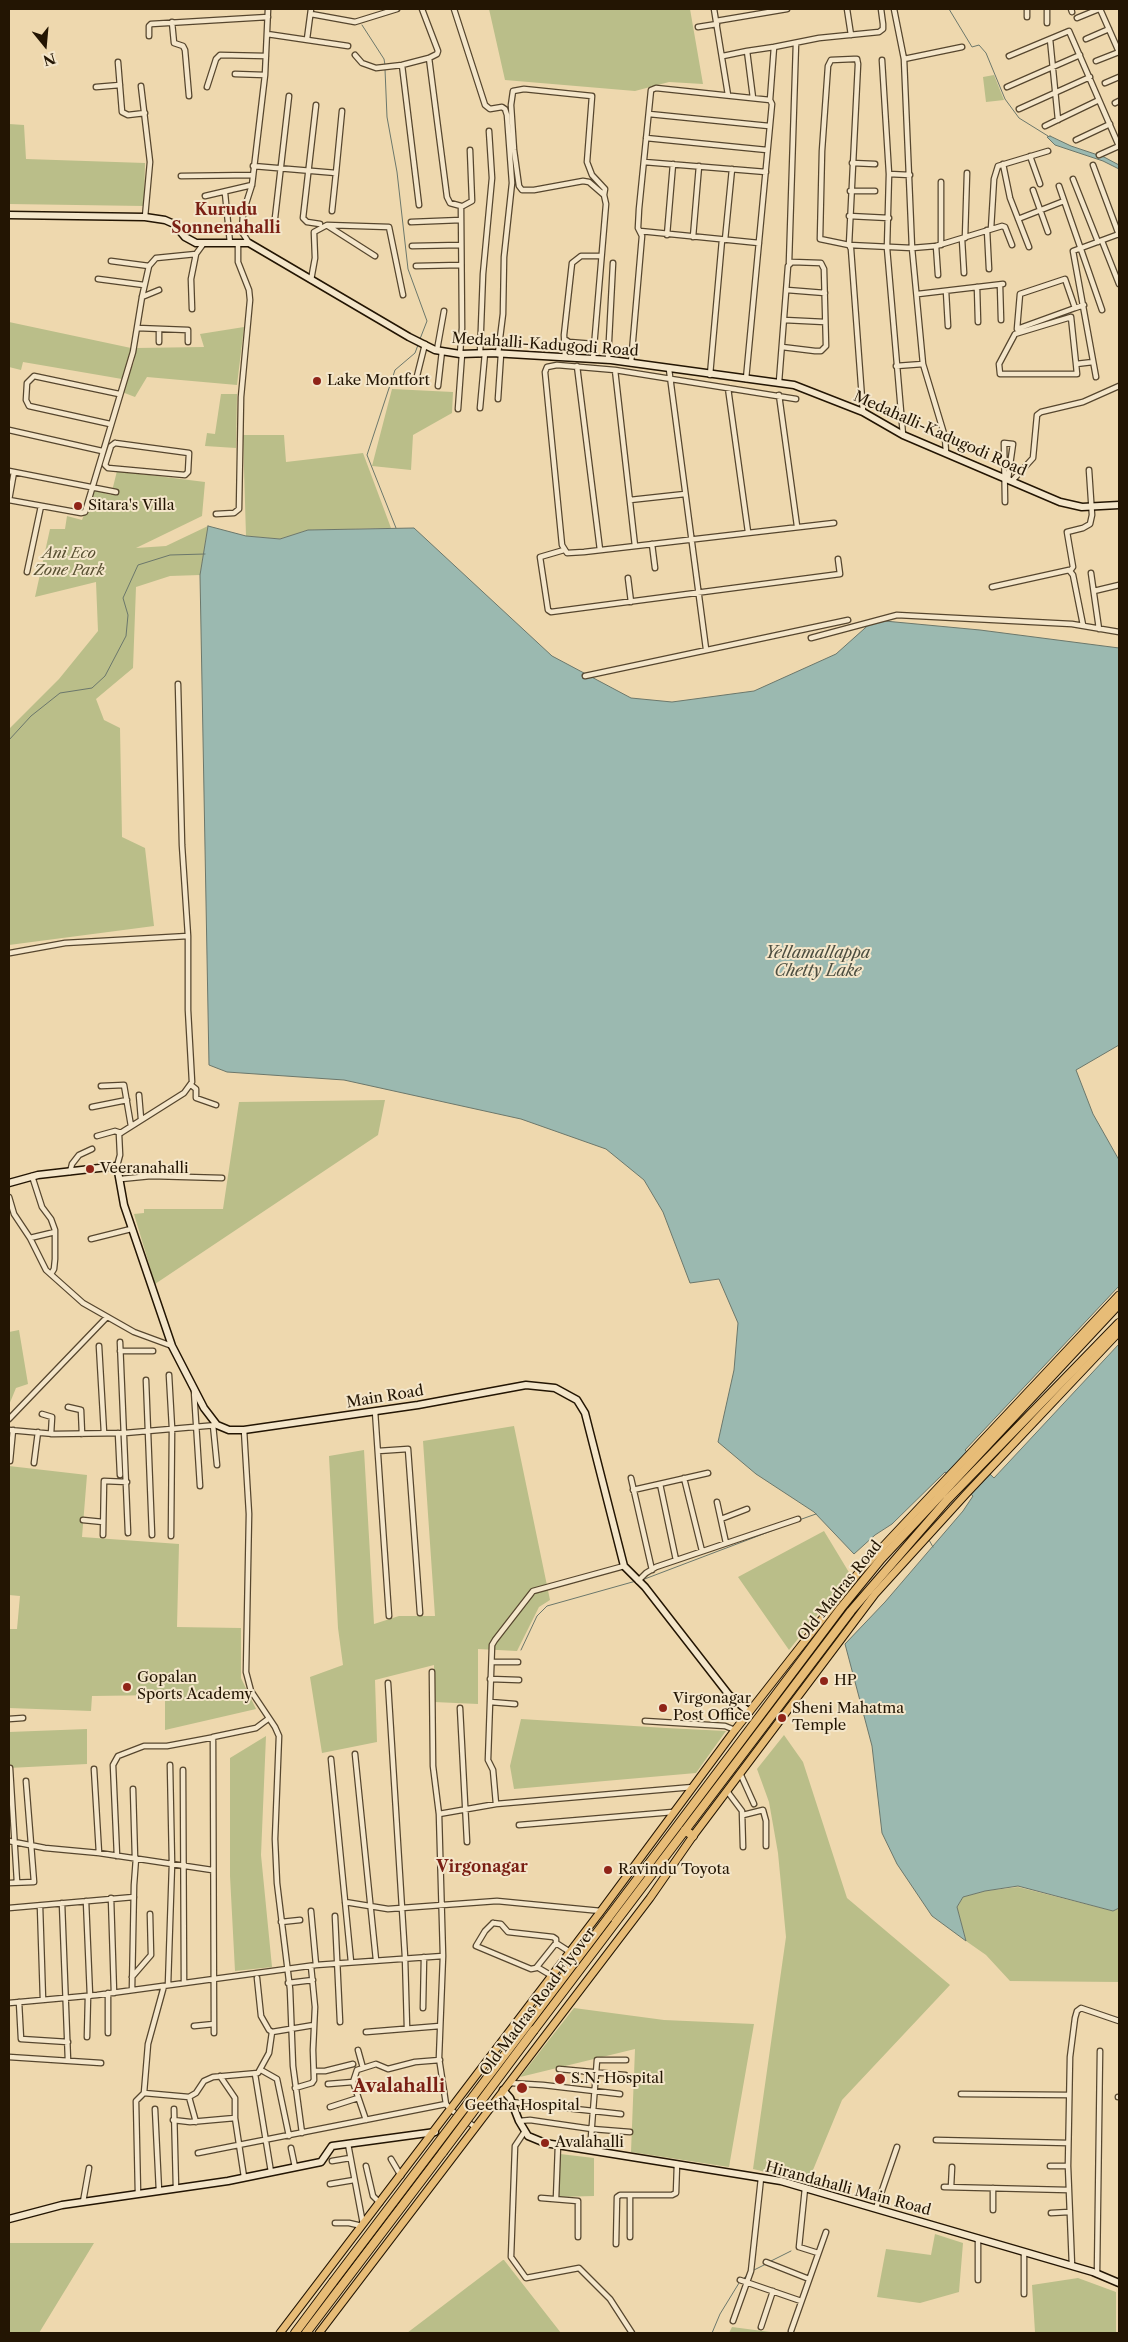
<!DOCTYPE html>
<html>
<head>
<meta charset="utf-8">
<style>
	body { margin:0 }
	#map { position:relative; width:1128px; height:2342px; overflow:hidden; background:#eed8ae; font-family:"Libre Caslon Text",serif }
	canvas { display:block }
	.frame { position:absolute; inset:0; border:10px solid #231503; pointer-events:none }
	.north { position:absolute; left:20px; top:20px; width:50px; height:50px; -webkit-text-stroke:4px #f4e6ca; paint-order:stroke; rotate:163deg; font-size:14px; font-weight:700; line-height:20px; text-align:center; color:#231503 }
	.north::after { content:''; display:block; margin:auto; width:18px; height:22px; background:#231503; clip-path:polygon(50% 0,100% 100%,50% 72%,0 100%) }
</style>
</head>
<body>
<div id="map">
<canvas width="1128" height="2342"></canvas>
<div class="frame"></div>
<div class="north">N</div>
</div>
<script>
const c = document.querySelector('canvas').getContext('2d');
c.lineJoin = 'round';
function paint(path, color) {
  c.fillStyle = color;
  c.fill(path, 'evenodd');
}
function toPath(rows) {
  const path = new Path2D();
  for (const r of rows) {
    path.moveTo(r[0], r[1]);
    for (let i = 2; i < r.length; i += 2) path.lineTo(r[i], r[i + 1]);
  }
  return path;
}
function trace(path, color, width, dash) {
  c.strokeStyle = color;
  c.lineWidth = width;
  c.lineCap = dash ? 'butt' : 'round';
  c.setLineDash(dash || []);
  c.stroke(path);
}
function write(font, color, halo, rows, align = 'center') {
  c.font = font + ' "Libre Caslon Text",serif';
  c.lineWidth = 4;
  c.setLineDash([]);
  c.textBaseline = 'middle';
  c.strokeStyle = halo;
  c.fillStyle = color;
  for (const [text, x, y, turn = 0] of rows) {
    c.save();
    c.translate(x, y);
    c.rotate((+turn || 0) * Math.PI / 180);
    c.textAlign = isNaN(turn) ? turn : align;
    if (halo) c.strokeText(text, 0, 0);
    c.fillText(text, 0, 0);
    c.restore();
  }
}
paint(toPath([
	[489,9,690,9,703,84,669,82,635,91,505,80],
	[994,75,1004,100,986,102,983,77],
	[9,124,24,125,26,159,145,163,144,206,9,204],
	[9,322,131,348,122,379,23,362,21,370,9,367],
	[244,327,237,385,147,377,135,397,122,392,134,362,136,348,204,347,200,334],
	[392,389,453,392,452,413,413,435,411,470,372,466],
	[221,394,237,394,236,448,205,446,207,433,215,434],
	[243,435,284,435,286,462,363,453,391,528,308,530,280,539,246,536],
	[117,471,205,482,202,516,136,548,166,546,208,526,200,575,170,576,136,587,133,668,96,699,104,720,120,728,122,837,145,848,154,926,9,945,9,729,59,679,98,631,96,582,35,597,50,529,65,529,67,516,82,520,93,490,111,495],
	[385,1100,378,1135,155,1284,134,1214,144,1213,144,1209,223,1209,239,1102],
	[19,1330,28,1384,16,1388,9,1405,9,1332],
	[514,1426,550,1600,539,1607,517,1651,478,1649,478,1704,434,1702,434,1665,375,1680,377,1742,322,1753,310,1677,343,1665,338,1628,329,1456,364,1450,374,1624,399,1616,435,1616,423,1441],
	[9,1466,87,1475,82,1537,179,1544,177,1627,241,1628,241,1678,256,1709,165,1730,165,1695,92,1696,91,1711,9,1708,9,1629,17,1629,20,1596,9,1595],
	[824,1531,850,1574,789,1650,738,1577],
	[521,1719,666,1728,726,1731,696,1773,514,1789,510,1766],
	[87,1729,87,1764,9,1768,9,1732],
	[784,1735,803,1762,847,1898,950,1985,842,2100,808,2182,753,2169,786,1937,778,1853,769,1802,757,1769],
	[266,1736,261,1855,272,1967,235,1971,230,1876,230,1758],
	[1018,1887,1113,1911,1119,1908,1119,1982,1010,1981,986,1955,966,1941,957,1907,963,1897,985,1891],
	[574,2008,664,2020,754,2024,729,2167,631,2152,635,2049,520,2077],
	[560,2154,594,2158,594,2196,558,2197],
	[935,2234,963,2243,959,2292,920,2303,877,2297,886,2249,931,2255],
	[9,2243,94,2243,39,2333,9,2333],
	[504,2260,561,2333,407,2333,503,2260],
	[1078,2278,1116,2292,1116,2333,1035,2332,1032,2285],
	[732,2327,778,2333,729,2333]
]), '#babe89');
const water = toPath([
	[1050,136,1071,146,1104,157,1119,165,1119,169,1103,161,1055,145,1047,137,1050,136],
	[208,526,246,536,280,539,308,530,414,528,552,656,631,698,672,702,754,691,836,654,874,620,980,630,1119,648,1119,1045,1076,1070,1093,1114,1119,1160,1119,1286,965,1450,994,1478,1119,1344,1119,1908,1113,1911,1018,1886,985,1891,963,1897,957,1907,966,1941,932,1916,897,1864,882,1833,872,1746,845,1644,885,1602,963,1511,973,1496,945,1472,892,1524,875,1535,854,1554,814,1512,756,1474,718,1442,734,1370,738,1323,719,1279,690,1283,663,1212,644,1180,606,1149,521,1119,344,1080,227,1072,209,1065,200,575,208,526]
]);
paint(water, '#9bb9b0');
trace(water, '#6b776b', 1);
trace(toPath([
	[949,9,972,47,979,45,986,53,1005,99,1019,118,1048,136],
	[362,25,384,59,385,65],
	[385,69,387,117,397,172,408,269,427,321,420,339],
	[396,528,367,455,395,370,415,353,418,345],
	[9,740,31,716,60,693,92,688,105,676,126,636,128,615,123,598,138,565,170,555,205,554],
	[799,1520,816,1514],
	[929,1540,933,1547],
	[642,1580,779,1528],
	[521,1650,537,1616,547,1606,636,1581],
	[771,2261,791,2251],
	[754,2270,766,2264],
	[742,2280,748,2274],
	[712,2333,720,2314,739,2283]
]), '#6b776b', 1);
const street = toPath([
	[422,9,438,51,437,54,429,58,447,197,450,203,461,206,462,328,460,354],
	[454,9,485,105,490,109,502,107,505,109,507,115,512,183,504,257,503,314,498,354],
	[714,9,728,95],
	[847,9,851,35],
	[894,9,904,59,912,248,923,364,945,437,946,453],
	[1027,9,1027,17],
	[1071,9,1072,12],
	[311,14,355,22,397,9],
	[1077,18,1099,9],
	[716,21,787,9],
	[172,22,174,43,183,46,185,50,189,96],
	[1047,23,1047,9],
	[698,27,717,24],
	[267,34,348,46],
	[149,36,149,26,151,24,268,17],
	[307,39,311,9],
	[1050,39,1058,120],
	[1086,39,1109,29],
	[355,55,362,63,376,68,402,65,429,58],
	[723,56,747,51],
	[1009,56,1069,31,1119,146,1099,155],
	[904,59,962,47],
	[882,60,889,174,887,248,903,435],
	[1096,61,1119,52,1100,9],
	[118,62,122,112,128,115,145,113],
	[402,65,419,205],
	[235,74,265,75],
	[1105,83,1119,77],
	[141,86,150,162,145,217],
	[96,87,120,85],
	[207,87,216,59,220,55,266,56],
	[1007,87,1080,55],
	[753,98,747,51,774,47],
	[770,100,774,47,819,38,879,32,883,29,883,24,881,9],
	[1115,103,1119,101],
	[316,105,303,218,307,222,320,224],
	[1019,109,1090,77],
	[649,114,769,126],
	[1045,126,1099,100],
	[646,138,767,150],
	[1076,140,1110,124],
	[1030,156,1040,184],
	[644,162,766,172],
	[852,163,875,164],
	[1003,164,1010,198,1029,247],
	[1093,165,1119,235],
	[253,166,336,173,342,111],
	[889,174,910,175],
	[181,176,253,175],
	[1073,179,1098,242],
	[941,182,941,245],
	[1059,186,1102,310],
	[1033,190,1048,232],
	[850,191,875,191],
	[225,193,230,243],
	[205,196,252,185],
	[461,207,472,201,470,150],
	[332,211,336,173],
	[849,216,889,218],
	[275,218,289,96],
	[1018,219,1064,201],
	[411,222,461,220],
	[328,226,375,256],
	[991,229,994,179,998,166,1048,151],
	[987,230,989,269],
	[640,231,759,243],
	[667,235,673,164],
	[693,237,699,166],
	[965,238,967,173],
	[962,239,964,273],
	[725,240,732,169],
	[1102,241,1119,284],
	[249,243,242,232,243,213,252,185,265,75,268,9],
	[412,246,461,245],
	[936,246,938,275],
	[111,261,149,266],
	[789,263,796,43],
	[416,266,461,265],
	[98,279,144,285],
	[311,280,315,258,314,232,327,225,389,227,403,295],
	[1000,285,1001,320],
	[977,287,978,322],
	[787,290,825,293],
	[946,291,948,326],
	[918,294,1003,284],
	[142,297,159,290],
	[1075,308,1017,329,1020,294,1065,279,1075,308,1084,305],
	[192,309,191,279,196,254],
	[784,320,825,322],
	[137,328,188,330,188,342],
	[159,329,159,342],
	[566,340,569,342,594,344],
	[437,350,444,311],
	[480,354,483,274,492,178,489,131],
	[565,357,564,335,572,263,581,256,601,256],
	[593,359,606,204,604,195,589,182,583,181,534,190,522,190,519,186,514,150,511,105,513,91,524,89,592,96,587,162,592,175,605,189,604,195],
	[608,360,613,263],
	[631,363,642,236,638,228,639,209,651,90,656,88,770,100,772,104,746,379],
	[1076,364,1071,317,1015,334,999,364,1000,374,1077,374,1076,364,1093,362],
	[577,366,600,550],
	[896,366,923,364],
	[669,369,706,649],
	[615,370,635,546],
	[710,375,722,240],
	[417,376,425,344],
	[1096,377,1073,251,1119,234],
	[779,382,788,266,792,262,821,263,824,269,826,346,821,351,815,351,782,347],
	[438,386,442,351],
	[728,388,748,532],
	[779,395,797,526],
	[498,399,501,354],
	[796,399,615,370,557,365,547,367,545,372,562,545,567,553,584,552,834,523],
	[480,408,485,353],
	[458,409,462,354],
	[863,412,851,249,849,245,858,64,857,59,854,59,831,60,828,66,822,151,820,239,849,245,912,248,936,246,1002,226,1005,227,1012,245],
	[110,424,29,406,26,400,27,383,34,376,119,394],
	[9,430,102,451],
	[115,443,189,453,188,472,185,475,108,468,105,465,111,446,115,443],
	[9,471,116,492],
	[1012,481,1033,458,1037,415,1041,412,1083,402,1119,386],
	[9,500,81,513,85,512,133,352,142,297,149,266,156,258,196,254,204,243],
	[9,500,14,472],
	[630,500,685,494],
	[1005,502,1004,443,1013,444,1008,479],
	[216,514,234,513,239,509,241,397,250,300,249,290,238,262,238,243],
	[652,544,655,568],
	[564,550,540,557,548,610,551,612,840,574,838,559],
	[1070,571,1073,567,1067,532,1083,528,1090,524,1092,515,1089,470],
	[27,572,41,506],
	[1091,573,1099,629],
	[628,578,631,602],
	[992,587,1069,570,1073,575,1083,625],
	[1094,591,1119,585],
	[811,638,897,615,1072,624,1119,632],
	[585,676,848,620],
	[10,953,65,943,188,936],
	[191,1085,196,1089,196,1098,216,1105],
	[101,1086,124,1085,131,1126],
	[139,1095,141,1119],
	[92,1107,127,1100],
	[97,1136,115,1131,121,1133],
	[117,1166,120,1155,119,1134,184,1093,192,1082,188,1010,188,936,182,845,178,684],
	[70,1172,72,1164,79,1155,92,1149],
	[32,1176,42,1207,51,1219,55,1230,55,1259,54,1269,51,1274],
	[121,1179,151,1176,222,1178],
	[9,1197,14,1214,30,1238,55,1232],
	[30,1238,46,1270,83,1303,134,1332,172,1346],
	[91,1239,131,1229],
	[120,1342,128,1533],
	[99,1346,104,1433],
	[120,1351,153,1351],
	[169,1375,172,1428,171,1536],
	[146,1380,152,1535],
	[194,1391,200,1486],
	[68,1407,81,1410,82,1434],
	[375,1411,389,1616],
	[42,1414,52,1417,51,1434],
	[9,1419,107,1317],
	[213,1425,217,1465],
	[9,1430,54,1434,125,1433,217,1425],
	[244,1430,249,1514,246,1672,251,1691,275,1727,279,1736,275,1839,277,1883,290,1989,293,2066,302,2133],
	[118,1433,120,1475],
	[378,1451,408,1449,420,1613],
	[10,1461,13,1430],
	[34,1463,38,1432],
	[631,1478,652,1570],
	[684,1478,702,1551],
	[660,1484,676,1560],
	[633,1490,708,1473],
	[717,1502,726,1543],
	[721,1519,747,1509],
	[83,1520,103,1522],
	[103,1535,104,1481,127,1482],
	[638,1581,646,1573,656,1567,798,1519],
	[492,1662,518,1662],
	[432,1672,433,1766,439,1814],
	[490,1679,519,1680],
	[388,1683,405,1957,407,2028],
	[490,1702,515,1704],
	[460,1708,467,1842],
	[9,1719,23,1718],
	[645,1721,725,1726,735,1730],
	[355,1754,376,1960],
	[331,1759,351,1962],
	[10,1768,17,1882],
	[94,1769,99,1853],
	[183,1770,184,1983],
	[740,1773,754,1804],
	[133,1789,135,1858],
	[727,1791,742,1811,743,1847],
	[496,1804,493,1770,488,1760,492,1645,495,1640,533,1591,624,1566],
	[743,1815,763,1810,766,1821,766,1846],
	[519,1825,673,1812],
	[9,1841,45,1848,99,1853,212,1870],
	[117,1856,113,1765,118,1756,144,1746,167,1746,215,1737],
	[9,1883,34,1882,26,1781],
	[111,1898,114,1993],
	[86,1901,90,1996],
	[345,1902,388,1909,497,1901,601,1911],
	[62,1903,68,2061],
	[40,1906,43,2000],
	[9,1908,134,1897],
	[311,1911,316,1965],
	[335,1916,340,2022],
	[281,1922,300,1920],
	[493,1923,501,1924,508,1932,553,1937,556,1939,556,1943,536,1968,531,1969,476,1946,485,1931,493,1923],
	[556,1943,570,1952],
	[537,1967,552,1976],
	[132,1977,151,1955,150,1914],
	[257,1978,261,2016,269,2030,272,2032,314,2025],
	[288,1983,313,1980],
	[168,1985,172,1864,170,1765],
	[132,1990,134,1885,136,1858],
	[19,2002,21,2039,68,2042],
	[9,2003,97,1995,316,1965,443,1956],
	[423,2008,424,1957],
	[194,2026,214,2024],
	[366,2032,440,2026],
	[108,2033,108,1993],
	[214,2033,213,1737,256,1728,268,1719],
	[87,2037,88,1996],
	[358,2050,363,2068],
	[9,2057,101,2063],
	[559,2069,625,2075],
	[261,2070,277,2079,289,2136],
	[314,2071,325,2071,353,2064],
	[255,2074,271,2172],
	[220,2076,235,2098,235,2118],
	[510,2083,543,2085,620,2094],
	[328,2084,353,2082],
	[295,2088,312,2083,314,2080,313,2050,315,2007,311,1966],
	[144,2093,189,2097,196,2093,204,2081,213,2077,258,2073,269,2053,272,2032],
	[961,2094,1069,2095],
	[189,2097,196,2122],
	[1118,2097,1119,2097],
	[511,2102,621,2114],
	[330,2107,358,2098],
	[155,2109,159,2191],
	[174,2109,176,2188],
	[173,2120,190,2122,235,2118,244,2177],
	[366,2120,353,2082,357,2070,376,2064,388,2069,415,2062,440,2060],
	[519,2121,530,2120,592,2129,630,2132],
	[475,2127,451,2110,446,2104,439,2058,443,1956,439,1814,496,1804,693,1787],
	[525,2131,515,2146,511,2257,526,2278,579,2268,610,2299,632,2333],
	[936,2140,1068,2143],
	[348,2144,363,2224],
	[291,2148,295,2167],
	[590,2150,597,2060,626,2060],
	[198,2153,446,2104],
	[391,2159,401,2176],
	[332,2161,350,2158],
	[366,2166,373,2196,380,2203],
	[1050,2166,1068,2166],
	[330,2184,354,2180],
	[944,2187,1068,2190],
	[951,2187,952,2167],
	[805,2188,799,2247,818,2253],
	[138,2194,136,2101,144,2093,148,2044,164,1986],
	[630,2195,630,2237],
	[541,2198,578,2201,578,2237],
	[556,2199,558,2145],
	[83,2202,89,2168],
	[876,2208,897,2147],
	[993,2210,993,2188],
	[1051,2213,1069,2212],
	[335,2223,349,2223,362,2226],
	[978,2238,978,2280],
	[616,2244,617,2197,620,2195,672,2195,676,2193,677,2164],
	[1024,2252,1024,2294],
	[766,2262,809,2279],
	[1072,2266,1068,2166,1070,2057,1075,2018,1077,2011,1081,2008,1119,2021],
	[1097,2274,1100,2051],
	[740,2280,801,2301],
	[733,2321,751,2271,761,2178],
	[761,2327,773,2291],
	[791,2331,826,2232]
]);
const secondary = toPath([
	[9,215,145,217,165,220,174,224,185,237,196,243,249,243,409,337,435,350,460,354,492,353,611,360,794,385,863,412,903,435,1060,502,1082,507,1119,505],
	[9,1183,38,1175,117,1166,124,1205,172,1346,204,1408,217,1425,229,1430,244,1430,418,1405,526,1385,555,1388,577,1400,585,1413,624,1566,645,1587,729,1695,749,1712],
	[503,2090,510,2098,519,2121,528,2136,545,2143,781,2181,1093,2272,1119,2283],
	[9,2219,62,2205,228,2181,321,2162,332,2146,435,2132]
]);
const primary = toPath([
	[280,2333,601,1911,735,1730,859,1572,1119,1295],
	[319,2333,650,1898,693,1836,875,1594,966,1494,1119,1332]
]);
const highway = toPath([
	[685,1830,693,1836],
	[608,1918,841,1608,881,1559,1119,1304],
	[534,2030,851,1611,947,1500,1119,1323],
	[295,2333,333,2282],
	[306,2333,443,2152]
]);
trace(street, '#56462e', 7);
trace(secondary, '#231503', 9);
trace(primary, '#231503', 9);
trace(highway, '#231503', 10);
trace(street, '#f4e6ca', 4.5);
trace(secondary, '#f4e6ca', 6);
trace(primary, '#e7bc77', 7);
trace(highway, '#e7bc77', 8);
const highwayBridge = toPath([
	[443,2152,534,2030],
	[333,2282,608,1918]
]);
trace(highwayBridge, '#231503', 10, []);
trace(highwayBridge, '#e7bc77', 8);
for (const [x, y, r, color] of [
	[317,381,5,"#8f2418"],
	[78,506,5,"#8f2418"],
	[90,1169,5,"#8f2418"],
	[824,1681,5,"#8f2418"],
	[127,1687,5,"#8f2418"],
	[663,1708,5,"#8f2418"],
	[782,1718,5,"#8f2418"],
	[608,1870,5,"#8f2418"],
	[560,2079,6,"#8f2418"],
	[522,2088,6,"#8f2418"],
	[545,2143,5,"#8f2418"]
]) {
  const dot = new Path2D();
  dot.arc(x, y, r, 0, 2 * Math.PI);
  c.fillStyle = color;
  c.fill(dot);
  trace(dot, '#f4e6ca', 2);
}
write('15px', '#231503', '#f4e6ca', [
	["Medahalli-Kadugodi Road",545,345,4],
	["Medahalli-Kadugodi Road",940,434,24],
	["Main Road",385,1397,-9],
	["Old Madras Road",840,1591,-51],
	["Old Madras Road Flyover",538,2002,-53],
	["Hirandahalli Main Road",848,2189,15]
]);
write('15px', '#231503', '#f4e6ca', [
	["Lake Montfort",327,381],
	["Sitara's Villa",88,506],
	["Veeranahalli",100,1169],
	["Gopalan",137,1678],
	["Sports Academy",137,1695],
	["HP",834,1681],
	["Virgonagar",673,1699],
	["Post Office",673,1716],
	["Sheni Mahatma",792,1709],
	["Temple",792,1726],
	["Ravindu Toyota",618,1870],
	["S.N. Hospital",571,2079],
	["Geetha Hospital",522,2106,"center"],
	["Avalahalli",555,2143]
], 'left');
write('italic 15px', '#585032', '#f4e6ca', [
	["Ani Eco",69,554],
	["Zone Park",69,571]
]);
write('bold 16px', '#7a1f14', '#f4e6ca', [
	["Kurudu",226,210],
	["Sonnenahalli",226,228],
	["Virgonagar",482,1867]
]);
write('italic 16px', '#4d4e40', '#f4e6ca', [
	["Yellamallappa",818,953],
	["Chetty Lake",818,971]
]);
write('bold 18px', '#7a1f14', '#f4e6ca', [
	["Avalahalli",399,2087]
]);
</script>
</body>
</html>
